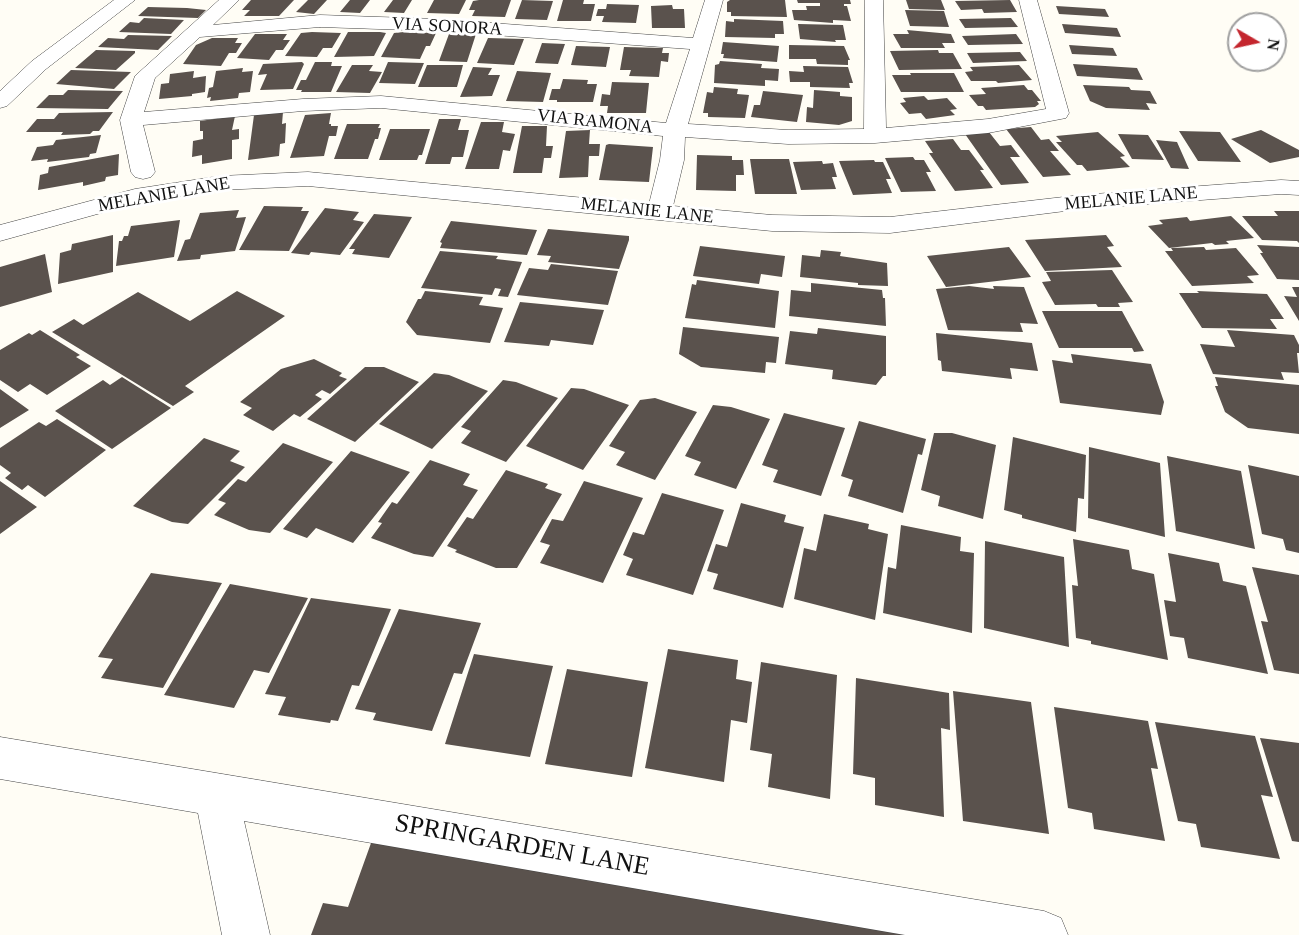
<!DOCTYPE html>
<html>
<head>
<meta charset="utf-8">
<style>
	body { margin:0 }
	#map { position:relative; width:1299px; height:935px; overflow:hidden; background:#fffdf5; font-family:Georgia,serif }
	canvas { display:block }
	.north { position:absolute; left:1227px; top:12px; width:60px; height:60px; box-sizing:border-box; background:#fff; border:2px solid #a0a0a0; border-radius:50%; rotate:99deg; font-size:16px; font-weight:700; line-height:24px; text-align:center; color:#111 }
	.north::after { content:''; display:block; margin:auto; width:21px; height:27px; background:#c4262e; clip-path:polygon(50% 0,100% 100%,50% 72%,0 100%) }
</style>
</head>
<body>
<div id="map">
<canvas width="1299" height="935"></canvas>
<div class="north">N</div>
</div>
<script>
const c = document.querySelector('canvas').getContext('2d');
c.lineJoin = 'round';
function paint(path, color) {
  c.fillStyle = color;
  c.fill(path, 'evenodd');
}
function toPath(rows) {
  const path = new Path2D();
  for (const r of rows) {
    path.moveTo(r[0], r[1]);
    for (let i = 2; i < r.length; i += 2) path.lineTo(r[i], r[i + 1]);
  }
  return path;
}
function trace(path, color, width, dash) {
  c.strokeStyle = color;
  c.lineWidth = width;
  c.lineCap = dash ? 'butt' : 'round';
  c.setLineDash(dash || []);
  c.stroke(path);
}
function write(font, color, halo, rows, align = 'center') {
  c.font = font + ' Georgia,serif';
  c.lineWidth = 6;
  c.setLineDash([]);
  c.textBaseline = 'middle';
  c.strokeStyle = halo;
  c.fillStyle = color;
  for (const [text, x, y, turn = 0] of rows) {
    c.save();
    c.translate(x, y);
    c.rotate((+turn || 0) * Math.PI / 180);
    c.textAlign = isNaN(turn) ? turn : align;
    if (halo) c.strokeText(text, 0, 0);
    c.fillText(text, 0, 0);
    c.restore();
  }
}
paint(toPath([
	[251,0,294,0,279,16,244,16,250,10,242,10],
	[308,0,327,0,314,14,296,12],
	[350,0,370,0,360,13,340,12],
	[393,0,412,0,404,13,384,12],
	[434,0,466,0,459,14,427,13],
	[479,0,511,0,505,17,472,16,475,10,469,10,473,1],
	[522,0,553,1,547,20,515,19],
	[563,0,584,0,583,4,595,4,591,21,557,21],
	[730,0,785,0,787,17,731,16,731,12,727,12,727,2],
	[797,0,850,0,851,4,844,4,844,6,847,6,851,21,833,20,833,23,794,20,792,10,807,10,806,6,820,6,820,3,798,3],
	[906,0,941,0,945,10,909,9],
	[1010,0,1017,12,984,13,982,9,961,10,955,1],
	[607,4,639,5,636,23,602,22,604,16,596,16,598,9,606,9],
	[672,5,673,9,684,9,685,28,652,28,651,6],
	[1056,6,1105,9,1109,17,1059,14],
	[148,7,187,8,206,10,198,18,138,16],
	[905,10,944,11,949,27,910,26],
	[144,18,184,20,171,34,119,32,130,22,139,23],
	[1011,18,1018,27,965,28,959,19],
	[734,19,783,21,784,34,775,34,775,38,725,37,726,21,734,22],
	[798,24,843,25,846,40,835,40,836,42,800,39],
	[1062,24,1117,28,1121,37,1065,33],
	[907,30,951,34,955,43,942,43,945,48,901,48,893,34,909,34],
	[312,32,341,33,332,48,323,48,317,57,285,56,301,33],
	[348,32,380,32,386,33,374,56,334,57],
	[404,32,436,33,430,46,426,46,420,59,381,57,394,33],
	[255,34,287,34,283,40,290,40,283,50,276,50,269,60,237,58],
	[449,34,476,34,467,62,439,61],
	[1016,34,1023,44,968,45,962,36],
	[128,35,172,36,158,50,98,47,108,38,124,39],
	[212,38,238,38,235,43,242,43,236,53,229,53,221,66,183,64,196,45],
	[488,38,524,39,514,65,477,63],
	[723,42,779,46,777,62,723,58,724,54,721,54],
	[542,43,565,44,558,64,535,63],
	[789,45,844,46,850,60,848,60,848,65,817,64,816,59,789,59],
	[1069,45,1113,48,1117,56,1072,54],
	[576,46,610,47,606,67,571,65],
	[624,47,663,48,662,53,669,53,668,62,661,61,659,77,629,76,631,70,620,70],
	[96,50,135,51,135,53,116,70,75,68],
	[938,50,939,53,953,53,962,69,899,70,890,51],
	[1020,52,1027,61,973,63,967,53],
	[720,61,762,64,761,68,779,69,778,81,765,80,765,86,714,83,715,65,719,64],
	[302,62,304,64,293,89,260,90,267,74,258,75,263,64],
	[315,62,332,62,331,66,342,66,331,92,301,92,302,90,296,90,301,80,306,80],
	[388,62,424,63,415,84,379,83],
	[1073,64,1137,68,1143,80,1077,76],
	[352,65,373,65,369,71,382,72,370,93,336,92],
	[427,65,463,65,457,87,418,87],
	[1019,65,1032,80,998,83,996,81,971,81,965,72,973,71,970,67],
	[803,66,848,67,853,83,849,83,850,88,810,87,810,82,790,82,789,71,804,72],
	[473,67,492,68,488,75,500,75,492,96,460,97],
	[243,68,242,72,253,71,250,92,239,93,238,98,210,101,211,97,207,98,209,88,213,87,216,71],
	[71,70,131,72,114,89,56,84],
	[194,71,193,78,206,76,205,92,192,94,192,96,159,99,161,84,169,83,170,74],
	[517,71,551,73,543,102,506,101],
	[910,73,954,73,964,92,901,92,892,75,911,75],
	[563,79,588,80,587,84,597,84,593,102,557,102,557,100,549,100,552,89,560,89],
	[612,82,649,83,646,113,607,113,608,106,600,106,602,94,610,95],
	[1024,85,1028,90,1032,90,1041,101,1037,101,1039,104,1035,107,986,110,983,106,978,106,969,95,986,94,981,88],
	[1083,85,1129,87,1131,90,1150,91,1157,104,1146,103,1150,110,1106,108,1090,101],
	[714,87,738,89,737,94,749,95,745,118,708,117,708,113,703,113,707,92,713,93],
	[68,90,123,91,108,109,36,108,49,95,63,95],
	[814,90,840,92,840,96,852,97,852,121,839,125,806,122,807,107,813,108],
	[763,91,803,95,797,122,751,117,754,105,760,105],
	[924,96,928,100,947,98,957,109,950,110,955,115,926,119,921,113,909,114,900,103,906,102,903,98],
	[113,112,99,131,93,131,90,134,61,135,63,132,26,132,37,119,54,119,59,113],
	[283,112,282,124,286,123,285,143,280,144,279,156,248,160,254,115],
	[331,113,329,124,331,124,331,126,338,126,336,136,329,136,324,156,290,158,305,115],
	[235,116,232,130,239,129,239,139,232,140,232,159,202,164,202,155,192,157,193,141,203,139,203,131,200,131,200,121],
	[439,119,461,119,458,130,469,130,463,157,452,157,450,164,425,164],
	[481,122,504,122,502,132,515,134,510,151,503,150,499,169,465,169],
	[347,124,380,124,378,128,381,128,378,139,375,139,368,159,334,159],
	[522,126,547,126,546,146,553,146,551,158,544,158,542,173,513,173],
	[1031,127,1041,140,1049,139,1059,151,1050,151,1071,175,1043,177,1006,129],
	[390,129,430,129,422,155,419,155,417,160,379,160],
	[590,130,589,144,600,144,599,156,589,156,588,177,559,178,566,131],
	[1261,130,1299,150,1299,157,1270,163,1231,139],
	[1179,131,1220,132,1241,162,1198,161],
	[989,132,1000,146,1011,145,1020,157,1010,157,1029,183,1001,185,965,134],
	[1098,132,1125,156,1120,157,1130,167,1087,171,1082,165,1077,165,1056,142,1062,142,1056,136],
	[1118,134,1148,135,1164,160,1132,159],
	[101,135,96,153,90,154,89,157,47,162,48,159,31,161,37,147,53,145,56,140],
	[953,139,961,150,969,150,984,170,980,170,993,188,955,191,929,153,933,153,925,141],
	[1156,140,1177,142,1189,169,1171,168],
	[609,144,653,147,649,182,599,180,606,145],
	[119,154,118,175,106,177,105,181,83,186,83,182,38,190,40,175,48,173,49,167],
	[697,155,732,156,732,160,743,160,744,175,736,175,736,191,696,190],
	[913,157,915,160,924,160,931,172,926,172,936,191,901,192,885,158],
	[750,159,789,159,797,194,755,194],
	[874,160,875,162,883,162,891,179,886,179,892,193,853,195,839,161],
	[822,161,823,164,833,163,837,177,832,177,836,189,801,190,793,162],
	[264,206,303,207,301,211,309,211,289,251,239,250],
	[325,208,359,212,353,220,364,222,340,255,311,252,309,255,291,253],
	[239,210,236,218,246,217,235,251,201,255,200,259,177,261,185,240,190,239,200,213],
	[1274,211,1299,211,1299,243,1297,241,1262,240,1242,216,1278,216],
	[374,214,412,217,389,258,352,254,355,249,349,249],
	[1231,216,1254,238,1226,241,1229,244,1215,245,1212,243,1169,248,1148,226,1163,224,1159,220,1187,217,1190,221],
	[180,220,174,257,116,266,119,241,122,241,124,236,128,236,131,226],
	[451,221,537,230,527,255,440,248,442,243,440,242],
	[548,229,629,236,629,240,619,269,548,262,551,256,537,255],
	[113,235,113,272,58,284,60,253,71,250,72,244],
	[1106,235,1114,246,1107,247,1122,267,1045,271,1025,240],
	[1257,245,1299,247,1299,280,1277,279,1260,253,1263,253],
	[700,246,785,256,782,277,761,274,759,284,693,276],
	[1009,247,1031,277,946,287,927,256],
	[1204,247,1206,250,1236,248,1259,275,1247,276,1254,283,1192,286,1165,251,1173,251,1171,248],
	[821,250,841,252,840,256,887,263,888,286,858,285,858,283,800,277,802,255,820,257],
	[440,251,498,256,496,259,522,262,508,297,498,296,501,289,495,288,492,295,421,288],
	[45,254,52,292,0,307,0,267],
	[551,264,618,271,608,305,517,295,529,268,548,270],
	[1112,270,1133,302,1118,303,1120,307,1098,307,1096,304,1055,305,1042,282,1051,281,1046,272],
	[697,280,779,291,775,328,685,318,692,284,696,285],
	[811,283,882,290,883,298,885,298,886,326,789,316,791,290,811,292],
	[969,286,994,289,993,286,1024,287,1038,324,1020,323,1023,332,948,330,936,289],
	[1292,287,1299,287,1299,321,1284,296,1297,297],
	[237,291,285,316,185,386,194,392,173,406,52,332,74,319,83,325,138,292,190,321],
	[425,291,483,297,479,305,503,308,490,343,417,335,406,322,418,299,421,299],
	[1197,291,1267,294,1284,319,1270,319,1277,329,1202,328,1179,293,1199,293],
	[520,302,604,310,593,345,551,340,549,346,504,342],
	[1042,311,1122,311,1144,351,1134,352,1132,348,1059,348],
	[683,327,779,337,776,363,766,362,765,373,701,367,679,354],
	[818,328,886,336,886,376,883,376,876,385,832,379,833,370,785,364,790,331,817,334],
	[40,330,80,355,76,357,91,366,47,395,30,384,18,392,0,380,0,350,29,333,32,335],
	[1227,330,1294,335,1299,345,1299,353,1297,353,1299,373,1281,372,1284,380,1213,374,1200,344,1235,347],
	[936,333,1032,343,1038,371,1010,368,1012,379,942,371,941,361,938,360],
	[1071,354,1151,364,1164,402,1161,415,1060,403,1052,360,1073,363],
	[314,359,342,373,339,376,347,379,330,394,322,390,315,395,322,399,300,417,294,414,273,431,243,415,252,408,240,402,281,369],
	[365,367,384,367,419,382,355,442,307,419],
	[434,373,449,375,488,391,432,449,379,424],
	[122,377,171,408,112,449,55,411,103,380,110,385],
	[1215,377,1299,385,1299,434,1248,428,1225,412,1215,386,1218,386],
	[503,380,516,382,558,398,506,462,461,443,471,431,461,427],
	[571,388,584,389,629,405,583,470,526,446],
	[0,389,29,410,0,428],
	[655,398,697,412,655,480,616,465,625,452,609,446,640,400],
	[713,405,731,407,770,419,736,489,694,475,701,462,685,456],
	[784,413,845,428,821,496,773,482,778,470,762,465],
	[57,419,106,450,45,497,28,485,22,490,5,478,11,473,0,465,0,448,39,422,46,426],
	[859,421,926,439,922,455,918,454,903,513,848,496,853,480,841,476],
	[934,433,952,433,996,445,983,519,938,506,940,496,921,490],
	[1013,437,1086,455,1084,499,1078,498,1076,532,1022,518,1022,515,1004,510],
	[204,438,240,451,230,461,245,467,188,524,172,522,133,506],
	[283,443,333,462,270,533,249,530,214,515,226,503,218,500,238,479,246,482],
	[1089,447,1160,463,1165,537,1088,518],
	[351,451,410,472,353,543,316,528,307,538,283,529],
	[1167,456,1241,471,1255,549,1176,531],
	[430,460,470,474,463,485,478,490,433,557,414,554,371,538,382,523,378,522,392,502,397,504],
	[1248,465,1299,476,1299,553,1286,550,1283,539,1262,534],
	[506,470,548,484,545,488,562,494,517,568,496,568,455,552,457,550,447,546,467,517,473,519],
	[0,481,37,507,0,534],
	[584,481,643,498,603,583,540,563,550,545,540,542,552,519,563,521],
	[662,493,724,510,693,595,626,575,633,559,623,555,633,532,644,535],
	[741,503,786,515,784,522,804,527,783,608,713,589,718,574,707,571,716,544,727,547],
	[824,514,869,524,868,529,888,534,875,620,794,599,804,548,816,551],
	[901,525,961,537,960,551,974,553,972,633,883,613,888,567,896,569],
	[1073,539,1129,550,1132,569,1154,574,1168,660,1091,644,1091,641,1076,638,1072,585,1078,586],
	[985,541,1064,557,1069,647,984,628],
	[1168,553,1219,563,1223,581,1246,586,1268,674,1188,658,1184,638,1170,636,1164,600,1176,602],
	[1252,567,1299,575,1299,674,1274,670,1261,621,1268,622],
	[151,573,222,583,163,688,101,678,113,659,98,657],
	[230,584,308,598,269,673,254,670,234,708,164,695],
	[311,598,391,609,359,686,352,685,338,721,331,720,330,723,278,715,286,697,265,694],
	[399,609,481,623,462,674,454,673,432,731,373,720,376,713,355,709],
	[668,649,738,660,736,679,752,682,747,723,731,720,724,782,645,768],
	[474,654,553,666,530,757,445,744],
	[761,662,837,675,830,799,768,787,772,754,750,750],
	[567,669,648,682,632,777,545,764],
	[856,678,949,693,950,730,941,728,944,817,875,805,875,778,853,774],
	[953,691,1031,702,1049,834,963,821],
	[1054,707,1148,721,1158,769,1151,768,1165,841,1094,829,1092,813,1068,808],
	[1155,722,1255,736,1273,797,1261,795,1280,859,1201,847,1196,824,1178,821],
	[1260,738,1299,743,1299,842,1292,841],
	[375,832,950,935,311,935,323,903,348,907]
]), '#5a524d');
const minor = toPath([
	[114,0,135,0,46,69,7,106,0,108,0,91,32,61,114,0],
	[219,0,239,0,213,25,320,15,438,19,693,38,705,0,723,0,688,124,788,130,864,129,865,0,883,0,886,128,988,119,1046,109,1019,0,1037,0,1069,113,1066,118,988,133,875,143,788,144,685,137,684,160,673,206,772,215,890,217,1081,195,1281,180,1299,181,1299,195,1281,194,1081,209,890,233,772,231,308,186,220,190,137,203,0,241,0,225,135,189,220,176,308,172,649,204,660,160,663,136,381,108,303,111,143,125,155,172,151,177,143,179,135,177,131,172,120,120,135,76,219,0],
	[320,27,438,31,690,49,666,123,381,96,303,99,144,112,155,78,200,37,320,27],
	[0,737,1044,911,1061,918,1068,935,905,935,244,821,270,935,222,935,198,813,0,779,0,737]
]);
trace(minor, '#444', 1);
paint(minor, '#fff');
write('18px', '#111', '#fff', [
	["VIA SONORA",447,27,3],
	["VIA RAMONA",595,122,6],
	["MELANIE LANE",164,195,-10],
	["MELANIE LANE",1131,199,-5],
	["MELANIE LANE",647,211,6]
]);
write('26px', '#111', '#fff', [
	["SPRINGARDEN LANE",522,846,10]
]);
</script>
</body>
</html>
